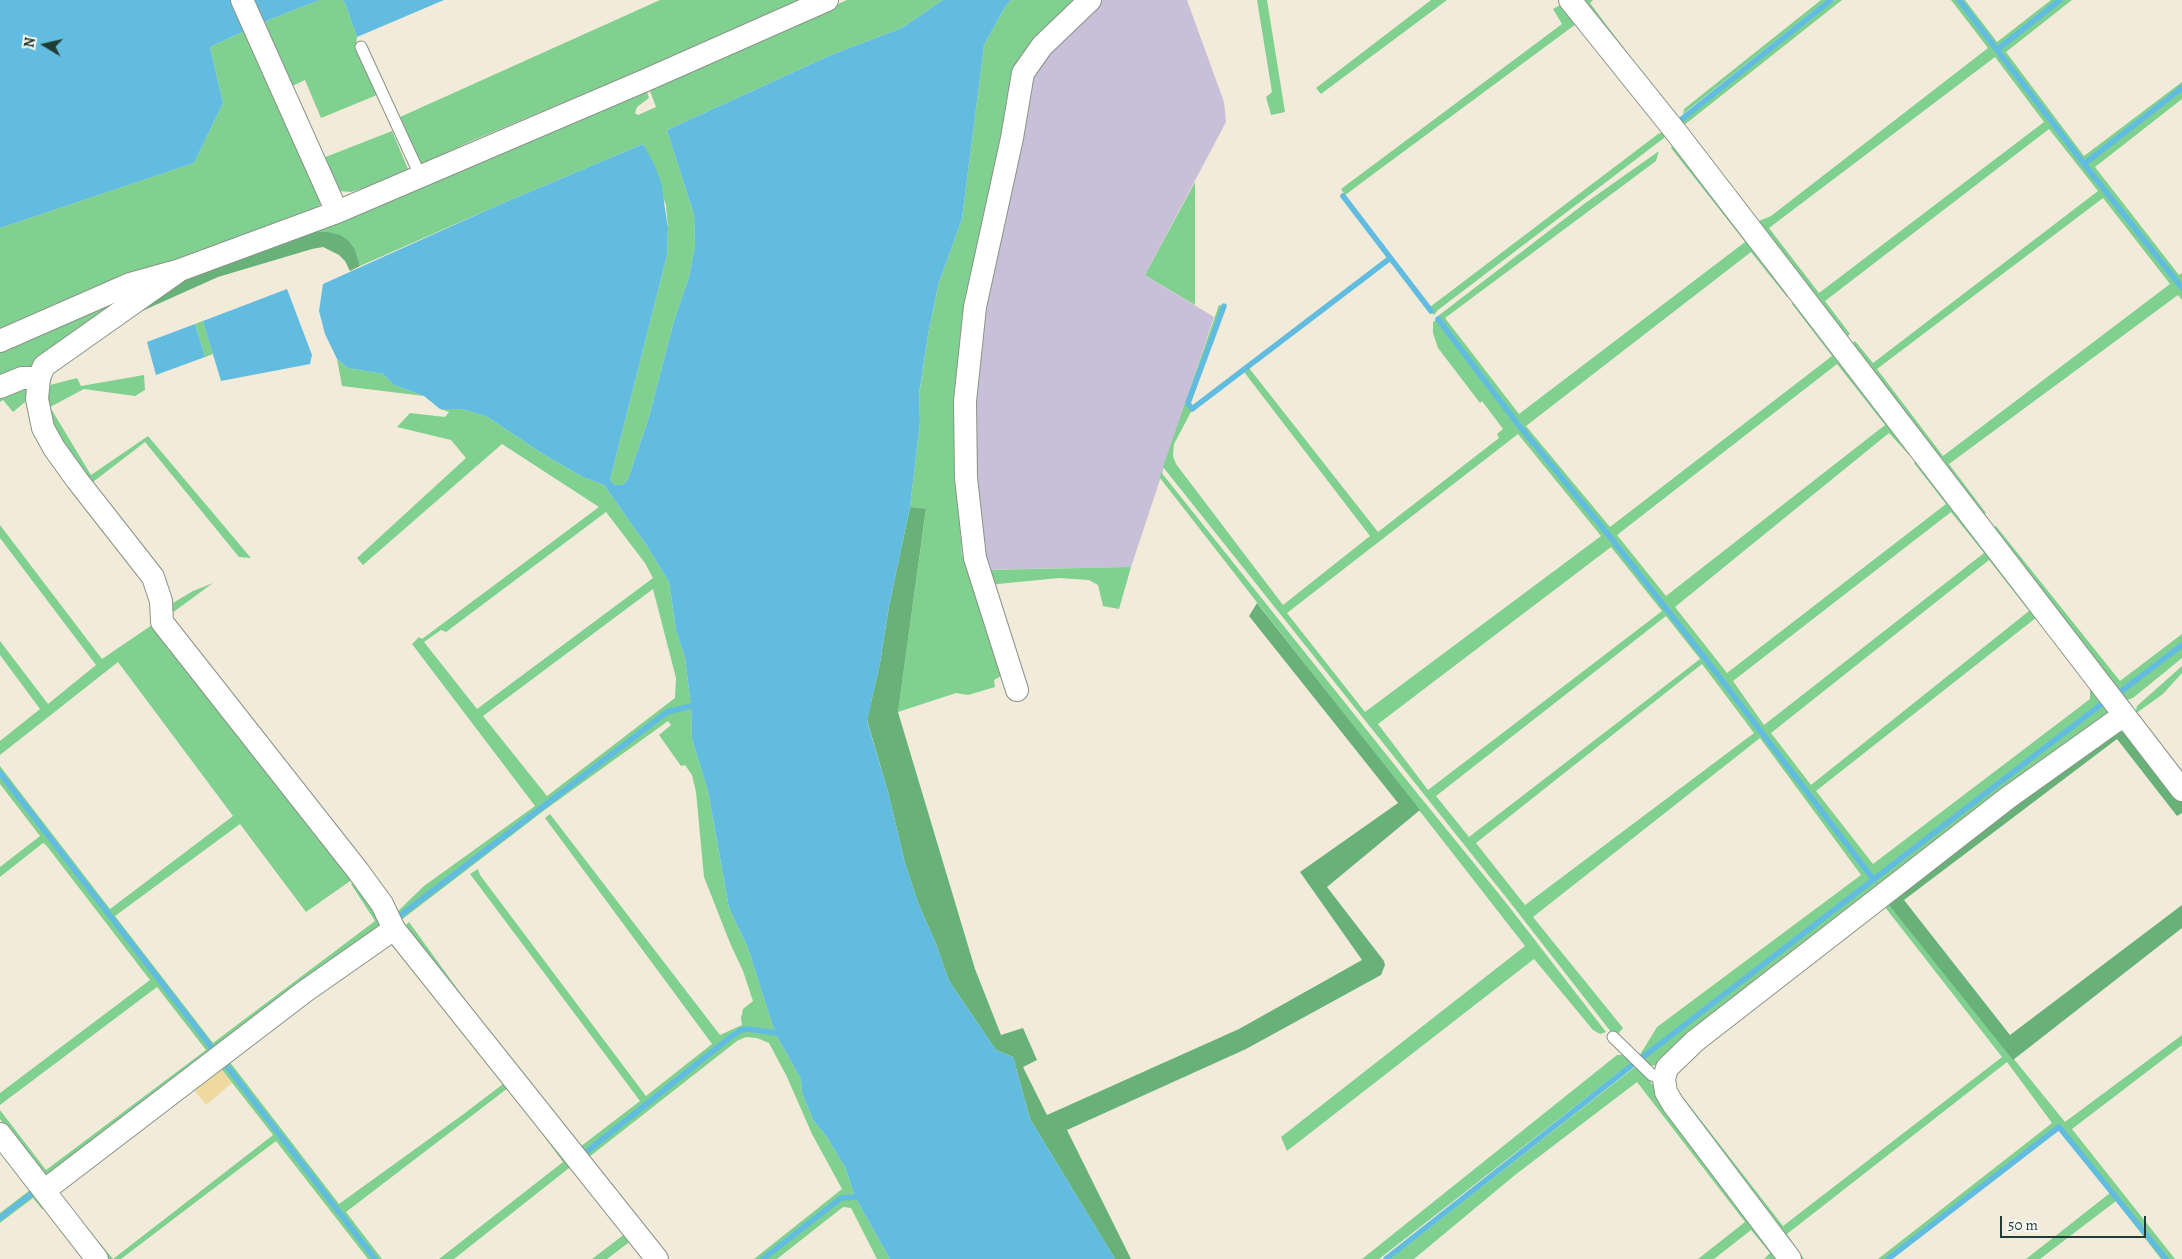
<!DOCTYPE html>
<html>
<head>
<meta charset="utf-8">
<style>
	body { margin:0 }
	#map { position:relative; width:2182px; height:1259px; overflow:hidden; background:#f2ebda; font-family:Alegreya,serif }
	canvas { display:block }
	.north { position:absolute; left:20px; top:20px; width:50px; height:50px; -webkit-text-stroke:4px #f6f6f2; paint-order:stroke; rotate:279deg; font-size:14px; font-weight:700; line-height:20px; text-align:center; color:#1f3d34 }
	.north::after { content:''; display:block; margin:auto; width:18px; height:22px; background:#1f3d34; clip-path:polygon(50% 0,100% 100%,50% 72%,0 100%) }
	.scale { position:absolute; left:2000px; top:1216px; width:146px; height:22px; box-sizing:border-box; border:2px solid #1f3d34; border-top:0; padding-left:6px; font-size:15px; line-height:18px; white-space:nowrap; color:#1f3d34; -webkit-text-stroke:4px #f6f6f2; paint-order:stroke }
</style>
</head>
<body>
<div id="map">
<canvas width="2182" height="1259"></canvas>
<div class="north">N</div>
<div class="scale">50 m</div>
</div>
<script>
const c = document.querySelector('canvas').getContext('2d');
c.lineJoin = 'round';
function paint(path, color) {
  c.fillStyle = color;
  c.fill(path, 'evenodd');
}
function toPath(rows) {
  const path = new Path2D();
  for (const r of rows) {
    path.moveTo(r[0], r[1]);
    for (let i = 2; i < r.length; i += 2) path.lineTo(r[i], r[i + 1]);
  }
  return path;
}
function trace(path, color, width, dash) {
  c.strokeStyle = color;
  c.lineWidth = width;
  c.lineCap = dash ? 'butt' : 'round';
  c.setLineDash(dash || []);
  c.stroke(path);
}
paint(toPath([
	[1077,0,1187,0,1224,102,1226,122,1145,275,1214,317,1131,567,971,570,962,556,955,442,1014,81]
]), '#c8bfd8');
paint(toPath([
	[320,0,342,0,345,3,357,37,356,45,377,95,321,118,305,80,286,89,321,203,317,209,0,335,0,228,194,163,223,103,210,47,271,19],
	[660,0,800,0,682,53,469,142,421,165,400,117],
	[847,0,943,0,902,28,831,55,667,130,694,215,695,246,689,277,674,321,649,417,628,479,623,485,614,486,610,480,667,255,668,228,666,205,643,144,494,207,360,266,355,249,349,241,305,232,646,89,649,98,637,107,635,113,638,115,656,107,649,88],
	[1011,0,1077,0,1036,46,955,442,962,556,971,570,1001,676,994,680,995,687,968,695,956,693,898,712,926,510,910,507,920,422,919,395,929,329,939,282,962,219,984,45,1005,7],
	[1257,0,1267,0,1285,112,1271,115,1266,97,1272,92],
	[1431,0,1447,0,1321,94,1316,88],
	[1586,0,1593,0,1590,3,1680,123,1835,0,1842,0,1683,126,1759,221,1771,216,1988,48,1951,0,1957,0,2182,291,2182,300,2178,295,1949,464,1986,513,1981,519,1848,347,1855,341,1873,363,2098,191,2049,129,1825,301,1850,334,1843,340,1582,3],
	[1995,57,2044,122,1819,293,1769,228],
	[2103,198,2170,284,1943,456,1877,369],
	[1821,0,1827,0,1683,114,1684,109],
	[1961,0,1965,0,1997,42,2051,0,2057,0,1997,47],
	[2062,0,2072,0,2006,52,2084,156,2182,82,2182,86,2084,162,1999,50],
	[1562,4,1663,127,1657,126,1576,24,1345,195,1341,189,1562,24,1553,9],
	[2182,90,2182,99,2095,167,2179,275,2182,273,2182,286,2086,164],
	[392,131,408,169,370,186,351,192,338,191,323,158],
	[1665,131,1667,135,1664,138,1438,310,1434,315,1431,312,1430,307,1658,134],
	[1673,143,1793,295,1787,297,1751,252,1526,426,1610,527,1832,356,1792,304,1796,299,1914,451,1909,455,1889,433,1675,607,1727,673,1946,504,1914,463,1919,457,2111,712,1656,1065,1649,1066,1641,1059,2102,707,2103,703,2099,703,1874,877,1669,609,1518,421,1438,316,1584,204,1659,151,1656,161,1445,318,1519,414,1745,242,1671,148],
	[1837,364,1885,425,1666,596,1617,535],
	[1951,512,1984,553,1764,725,1733,681],
	[1989,560,2029,611,1811,785,1771,733],
	[2037,617,2090,688,2090,699,1873,864,1816,791],
	[1195,182,1195,305,1145,275],
	[137,286,50,357,0,384,0,346],
	[1219,305,1222,306,1187,404,1192,410,1174,444,1173,456,1176,464,1283,605,1370,536,1244,372,1249,368,1378,532,1499,438,1497,434,1503,429,1482,401,1480,403,1438,348,1433,333,1433,322,1436,320,1516,424,1668,612,1872,879,1638,1058,1657,1027,1861,875,1760,738,1533,917,1623,1028,1615,1037,1509,901,1163,467],
	[1518,434,1601,536,1365,712,1287,613],
	[1611,547,1662,611,1428,790,1378,724],
	[1666,616,1700,659,1469,837,1436,796],
	[1702,664,1754,733,1525,905,1476,843],
	[203,321,213,354,205,357,195,324],
	[337,359,348,368,383,374,394,385,424,396,342,386],
	[55,364,50,385,77,378,81,386,144,375,145,390,135,396,84,389,50,407,91,475,148,436,251,558,239,557,145,442,89,485,47,422,46,373],
	[26,381,31,397,13,412,3,400,0,402,0,389],
	[440,409,461,409,486,416,546,456,583,477,604,485,647,546,669,582,676,630,685,658,691,706,692,739,708,791,729,908,748,948,775,1033,801,1079,802,1093,813,1120,827,1137,846,1169,855,1197,890,1259,877,1259,851,1208,843,1207,777,1259,766,1259,842,1200,854,1198,847,1196,840,1197,761,1259,754,1259,842,1189,812,1134,787,1077,769,1043,757,1038,746,1037,737,1041,584,1161,663,1259,659,1259,578,1158,404,932,405,926,409,922,477,1016,477,1020,576,1150,640,1101,470,874,478,869,480,875,646,1096,712,1044,545,818,550,814,720,1035,742,1025,741,1018,743,1009,753,1001,743,971,730,943,704,877,696,792,692,775,685,765,681,766,659,735,671,725,668,721,546,809,400,921,397,917,396,913,424,886,535,806,412,644,419,637,422,639,599,507,502,444,363,565,357,558,466,458,451,440,397,427,410,413,445,417,449,412],
	[606,512,645,563,653,578,477,709,424,642,441,630,446,632],
	[653,589,676,678,675,698,547,796,483,716],
	[749,1028,774,1033,742,1031,732,1036,580,1157,731,1034,741,1029],
	[1161,472,1417,793,1507,904,1606,1032,1600,1034,1593,1030,1534,959,1287,1151,1281,1137,1525,946,1160,478],
	[0,525,102,659,152,625,157,628,352,874,351,876,353,879,306,912,240,824,115,916,213,1043,375,921,351,884,357,880,385,919,387,923,385,929,218,1053,52,1182,46,1181,40,1177,0,1128,0,1122,45,1178,52,1177,384,925,356,884,382,924,215,1050,0,771,0,766,110,909,233,816,118,662,0,755,0,741,40,709,0,655,0,641,48,704,96,665,0,538],
	[1996,526,2120,681,2182,634,2182,642,2120,690,2118,694,2121,694,2182,648,2182,658,2133,698,2121,702,1990,530],
	[1131,567,1119,609,1103,606,1098,585,1089,580,1059,578,988,585,983,570],
	[213,583,168,616,275,752,270,756,174,632,166,619,164,612,166,607,193,591],
	[2182,666,2182,673,2163,694,2135,714,2137,706],
	[0,775,213,1052,45,1176,0,1119,0,1110,46,1170,206,1050,157,987,0,1105,0,1093,150,980,46,845,43,843,0,877,0,867,40,836,0,784],
	[1884,899,2065,1122,2182,1035,2182,1045,2072,1129,2175,1259,2167,1259,2060,1126,1886,1259,1878,1259,2052,1123,2007,1062,1787,1234,1804,1259,1795,1259,1675,1102,1683,1097,1783,1226,2002,1057,1881,902],
	[1617,1055,1625,1055,1632,1062,1379,1259,1362,1259],
	[226,1057,339,1204,465,1113,503,1084,504,1081,508,1088,346,1212,382,1259,377,1259,224,1061],
	[222,1062,374,1259,368,1259,276,1141,121,1259,102,1259,59,1193,113,1259,273,1135,219,1066],
	[1635,1067,1640,1068,1784,1259,1764,1259,1770,1253,1751,1230,1714,1259,1698,1259,1745,1222,1637,1082,1515,1175,1414,1259,1390,1259],
	[515,1097,574,1164,454,1259,439,1259,563,1162],
	[2059,1128,2116,1195,2165,1259,2161,1259,2116,1201,2040,1259,2026,1259,2110,1193,2058,1129],
	[7,1148,51,1207,42,1209,33,1198,0,1223,0,1220,36,1191,0,1217,0,1213,30,1190,3,1152],
	[626,1233,632,1240,607,1259,592,1259]
]), '#80d090');
paint(toPath([
	[305,232,328,232,340,235,349,241,355,249,360,266,350,271,345,261,339,255,323,247,312,249,218,277,140,312,126,313,170,281],
	[910,507,926,509,898,712,975,969,1001,1035,1023,1028,1037,1060,1023,1067,1047,1115,1239,1029,1362,960,1300,872,1398,803,1249,616,1257,603,1420,810,1327,887,1384,961,1385,965,1381,975,1246,1049,1067,1130,1131,1259,1115,1259,1030,1119,1013,1057,996,1050,949,981,936,944,918,903,905,863,888,792,867,720,880,663,889,606],
	[2118,732,2124,732,2182,795,2182,813,2177,816,2117,739,1904,900,2010,1035,2182,905,2182,928,2013,1060,1884,899]
]), '#68b27a');
paint(toPath([
	[219,1066,232,1083,206,1105,189,1084]
]), '#eeda9e');
paint(toPath([
	[0,0,320,0,271,19,210,47,223,103,194,163,0,228],
	[342,0,444,0,357,37,345,3],
	[943,0,1011,0,1005,7,984,45,962,219,939,282,929,329,919,394,920,422,910,507,889,606,880,663,867,721,888,792,905,863,918,903,936,944,949,981,996,1050,1013,1057,1030,1119,1115,1259,890,1259,855,1197,846,1169,827,1137,813,1120,802,1093,801,1079,775,1033,748,948,729,908,708,791,692,739,691,706,685,658,676,630,669,582,647,546,604,485,583,477,546,456,486,416,461,409,440,409,424,396,394,385,383,374,348,368,337,359,325,334,319,311,323,284,494,207,643,144,654,164,661,182,668,228,667,255,610,480,614,485,623,485,628,479,649,417,674,321,689,277,695,246,694,215,667,130,831,55,902,28],
	[287,289,312,355,310,364,221,381,203,321],
	[195,324,205,357,156,375,147,342]
]), '#61bcdf');
trace(toPath([
	[1959,0,2084,164,2182,288],
	[1998,49,2060,0],
	[1677,123,1831,0],
	[2084,164,2182,88],
	[1343,196,1431,311],
	[1224,306,1188,403,1192,409,1389,259],
	[1438,319,1517,423,1611,538,1708,662,1874,880],
	[2119,693,2182,645],
	[0,773,215,1052],
	[401,915,667,712,691,706],
	[1643,1057,2103,703],
	[223,1061,375,1259],
	[580,1157,732,1036,741,1030,749,1029,775,1033],
	[0,1218,34,1192],
	[763,1259,841,1198,855,1197],
	[1386,1259,1631,1066],
	[1888,1259,2059,1127,2166,1259]
]), '#61bcdf', 5.5);
const service = toPath([
	[361,47,420,175],
	[1613,1037,1652,1075,1664,1079]
]);
const minor = toPath([
	[242,0,337,212],
	[1570,0,1676,132,2182,790],
	[180,270,44,366,39,378,37,399,43,428,54,448,77,480,153,577,161,601,162,622,358,871,382,904,394,929,657,1259],
	[0,341,130,284,180,270,337,212,646,80,827,0],
	[0,387,22,378,39,378],
	[1017,690,975,558,966,478,965,401,975,307,1012,138,1023,73,1042,46,1090,0],
	[0,1134,97,1259],
	[45,1190,304,992,394,929],
	[1790,1259,1673,1104,1666,1092,1664,1079,1667,1068,1695,1041,2009,797,2124,715]
]);
trace(service, '#889487', 13);
trace(minor, '#889487', 24);
trace(service, '#fff', 11);
trace(minor, '#fff', 22);
</script>
</body>
</html>
